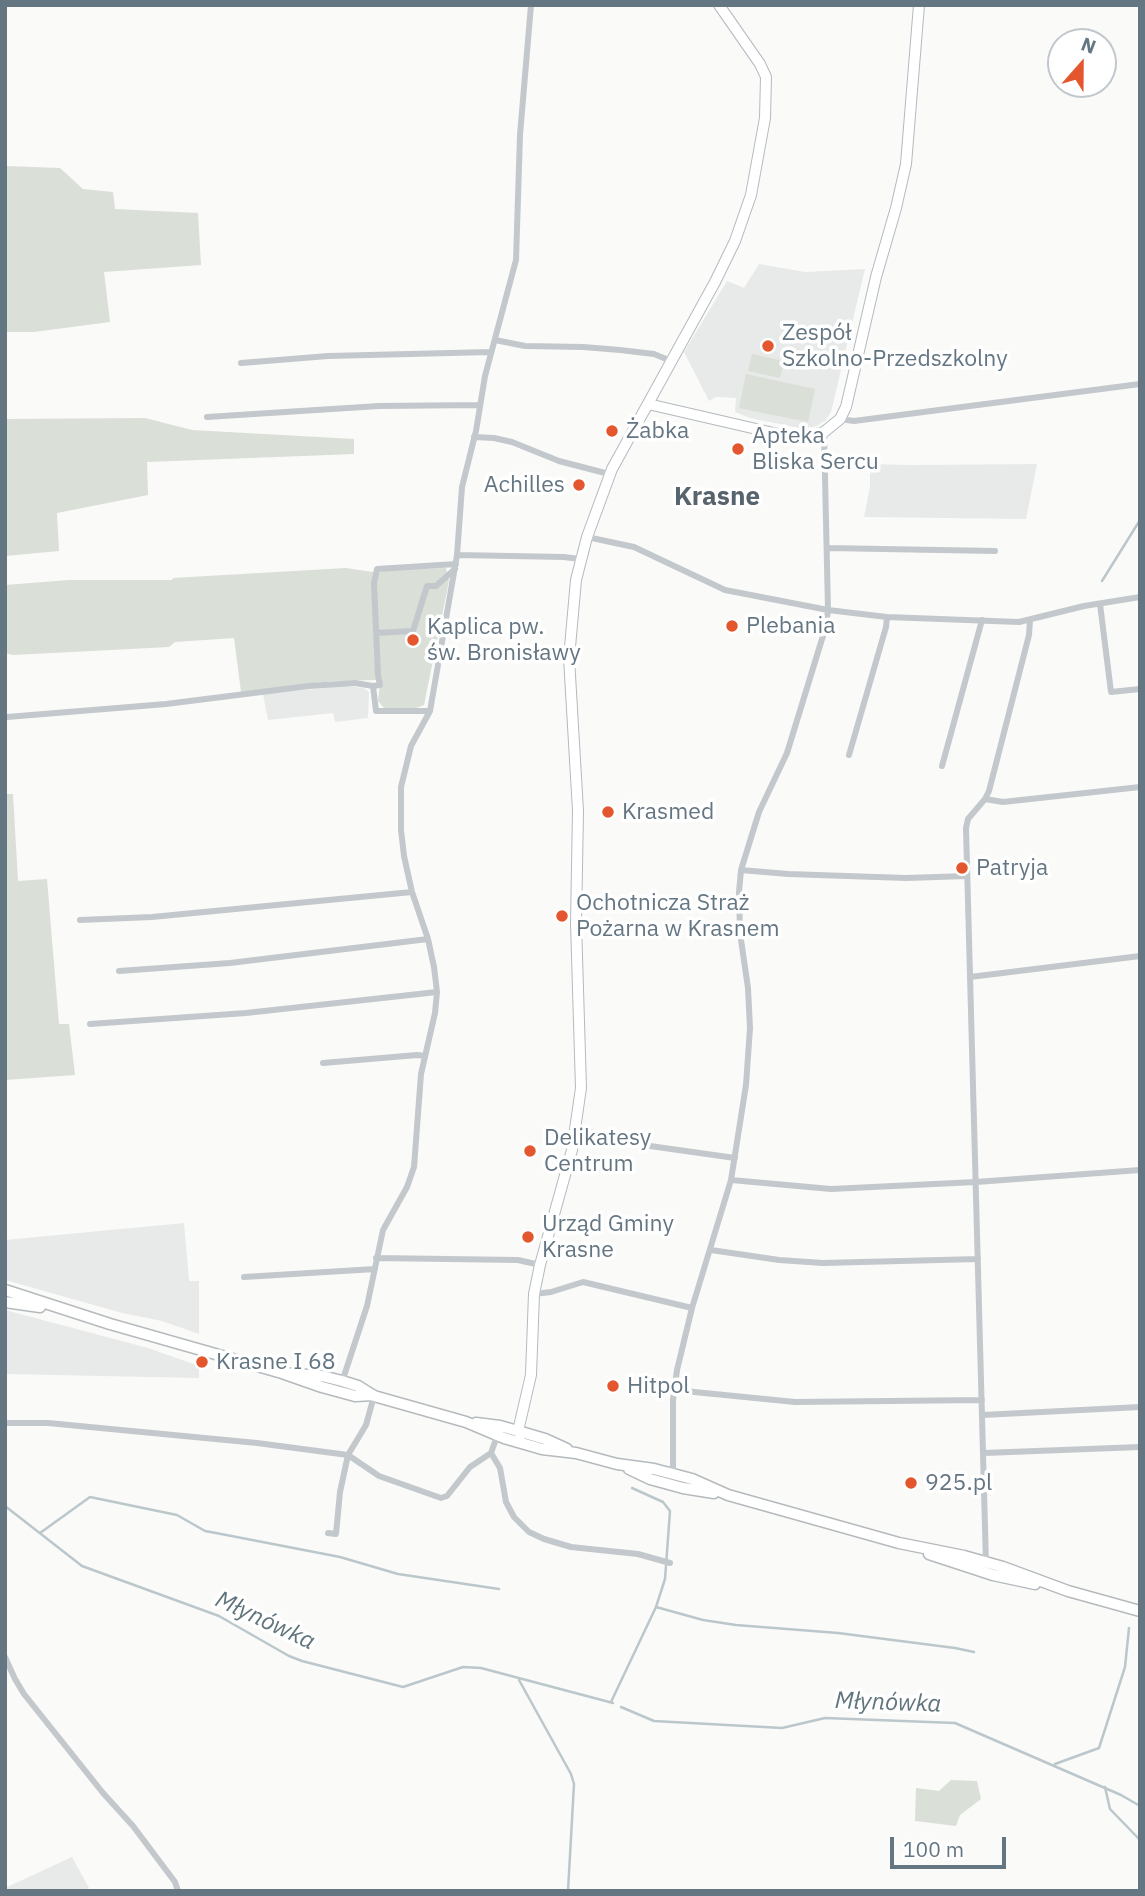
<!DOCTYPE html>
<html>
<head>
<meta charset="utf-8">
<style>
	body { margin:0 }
	#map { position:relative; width:1145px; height:1896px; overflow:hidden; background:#fafaf8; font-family:"IBM Plex Sans",sans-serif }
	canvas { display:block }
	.frame { position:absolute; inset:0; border:7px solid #657683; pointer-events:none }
	.north { position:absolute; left:1047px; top:28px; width:70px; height:70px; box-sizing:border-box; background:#fff; border:2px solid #c1c8cd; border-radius:50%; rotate:21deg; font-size:19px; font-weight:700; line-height:28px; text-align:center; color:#657683 }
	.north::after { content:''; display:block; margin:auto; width:24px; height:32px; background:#e4572e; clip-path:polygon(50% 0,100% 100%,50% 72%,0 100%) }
	.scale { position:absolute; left:890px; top:1837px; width:116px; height:32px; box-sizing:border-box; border:4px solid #657683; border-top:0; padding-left:9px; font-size:21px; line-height:24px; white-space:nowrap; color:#657683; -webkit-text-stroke:5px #fff; paint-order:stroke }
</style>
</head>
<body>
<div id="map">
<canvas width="1145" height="1896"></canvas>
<div class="frame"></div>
<div class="north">N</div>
<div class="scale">100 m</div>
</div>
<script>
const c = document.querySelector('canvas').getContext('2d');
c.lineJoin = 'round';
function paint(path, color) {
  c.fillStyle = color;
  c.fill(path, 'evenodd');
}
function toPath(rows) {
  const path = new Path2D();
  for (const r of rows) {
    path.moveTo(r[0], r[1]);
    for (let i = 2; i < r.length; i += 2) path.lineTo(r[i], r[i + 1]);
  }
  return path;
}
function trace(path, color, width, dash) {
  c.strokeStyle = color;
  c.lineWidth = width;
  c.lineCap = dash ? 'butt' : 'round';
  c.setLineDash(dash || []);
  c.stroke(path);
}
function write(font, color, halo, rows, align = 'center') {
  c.font = font + ' "IBM Plex Sans",sans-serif';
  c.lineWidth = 7;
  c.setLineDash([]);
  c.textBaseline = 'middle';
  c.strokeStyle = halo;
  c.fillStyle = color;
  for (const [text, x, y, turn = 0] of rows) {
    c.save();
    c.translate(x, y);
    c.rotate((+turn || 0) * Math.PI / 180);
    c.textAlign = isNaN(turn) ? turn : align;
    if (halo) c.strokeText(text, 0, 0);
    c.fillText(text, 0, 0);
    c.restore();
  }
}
paint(toPath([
	[759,264,805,272,865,269,831,412,825,421,816,426,804,429,750,418,735,412,736,398,716,397,709,401,684,352,727,281,744,288],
	[870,464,910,465,1037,464,1026,519,864,517,870,486],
	[346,686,364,688,369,692,368,718,335,722,333,713,268,720,263,694],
	[184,1223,189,1281,199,1281,199,1334,162,1321,122,1313,5,1280,5,1240],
	[5,1310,148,1348,199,1366,199,1378,5,1374],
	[72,1857,89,1888,85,1891,5,1891,5,1888]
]), '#e8e9e9');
paint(toPath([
	[5,166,60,168,83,189,113,192,115,209,198,213,201,265,104,272,110,322,34,332,5,332],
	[752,354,784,361,780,378,748,371],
	[746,374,815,389,808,422,739,408],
	[145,418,192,430,354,439,354,454,147,462,148,495,57,513,59,551,5,556,5,419],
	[346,568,379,573,383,570,446,568,449,581,424,705,416,708,385,709,378,701,380,684,376,680,333,681,241,692,234,638,175,642,169,647,13,655,5,653,5,585,69,580,172,580,173,578],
	[5,794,13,794,18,881,47,879,59,1024,69,1024,75,1075,5,1080],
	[951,1780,977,1781,981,1799,960,1815,956,1826,915,1821,916,1788,939,1791]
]), '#dadfd7');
trace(toPath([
	[1102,581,1140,520],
	[632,1488,663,1502,670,1511,665,1579,656,1607],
	[5,1506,82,1566,219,1616,289,1656,302,1661,403,1687,463,1667,481,1668,613,1703],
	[40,1533,90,1497,177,1515,205,1531,216,1533,340,1557,398,1574,499,1589],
	[519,1680,571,1774,574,1784,568,1891],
	[611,1702,656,1607,703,1620,736,1625,838,1633,955,1648,974,1652],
	[621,1707,654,1721,782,1728,825,1718,955,1723,1121,1795,1140,1806],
	[1055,1764,1099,1748,1125,1667,1129,1628],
	[1105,1787,1110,1809,1140,1840]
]), '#bbc7cb', 2.5);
const secondary = toPath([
	[648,404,791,437,805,437,824,432,840,419,846,407,876,277,896,208,906,164,919,5],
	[521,1435,518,1431,531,1375,534,1294,540,1265,572,1150,581,1088,576,923,578,811,569,658,576,580,587,537,612,469,715,282,735,241,751,195,765,118,766,77,760,64,719,5]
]);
const primary = toPath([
	[5,1290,110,1324,282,1373,322,1387,355,1396,373,1395],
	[5,1302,40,1307],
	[282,1373,322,1376,342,1381,358,1386,374,1396,466,1422,504,1438,542,1449,576,1453,617,1464,654,1469,692,1479,728,1495,899,1543,964,1556,1003,1567,1068,1591,1140,1611],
	[476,1423,500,1426,518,1431,545,1439,567,1449],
	[629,1469,650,1479,683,1488,714,1493],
	[929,1554,993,1575,1035,1584]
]);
trace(secondary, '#b3babf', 12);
trace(primary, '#b5babe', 13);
trace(toPath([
	[495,340,525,346,583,347,620,350,654,354,671,361],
	[241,363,328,356,491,352],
	[207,417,379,406,480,405],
	[840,419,854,421,1140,384],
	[474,437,494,438,512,442,559,461,609,474],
	[587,537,634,547,725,590,828,610,887,617,1019,622,1084,606,1140,597],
	[828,548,995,551],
	[457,555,564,557,580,559],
	[1100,604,1111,692,1140,689],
	[376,633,413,631,427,586,436,586,455,569],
	[373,686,380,685,378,675,374,583,377,569,456,564],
	[7,717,166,704,309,686,355,683,373,686,376,711,430,711],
	[849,755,886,627,887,617],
	[942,766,982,620],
	[985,799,1003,802,1140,787],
	[741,870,788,874,906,878,967,876],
	[80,920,152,917,412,892],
	[119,971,230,963,428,939],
	[970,977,1140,956],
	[90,1024,246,1013,437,992],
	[323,1063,417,1055,425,1056],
	[576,1127,613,1139,650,1146,735,1158],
	[731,1180,831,1189,976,1182,1140,1170],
	[711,1250,779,1260,823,1263,978,1259],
	[376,1258,518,1260,540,1265],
	[244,1277,375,1269],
	[534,1294,551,1292,583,1282,692,1308],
	[342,1382,367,1306,383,1230,407,1187,414,1167,421,1074,435,1013,437,992,434,967,428,939,412,892,404,856,401,830,401,787,411,746,430,711,457,555,462,487,476,431,485,376,516,260,520,135,531,5],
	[674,1390,795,1402,982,1400],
	[983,1415,1140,1407],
	[5,1423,48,1423,257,1443,348,1455,366,1425,374,1396],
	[497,1436,491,1453,500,1468,506,1502,514,1517,529,1532,544,1539,571,1547,638,1554,670,1563],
	[984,1453,1140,1447],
	[673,1476,673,1400,677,1370,692,1308,731,1180,746,1085,750,1028,748,988,740,933,739,892,741,870,759,812,787,753,826,626,828,610,824,432],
	[328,1533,336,1534,340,1492,348,1455,379,1476,441,1498,447,1496,470,1467,491,1453],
	[986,1564,966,828,968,819,985,799,989,791,1029,635,1030,620],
	[5,1657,15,1679,24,1694,103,1793,133,1826,175,1882,178,1891]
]), '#c3c8cc', 6);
trace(secondary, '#fff', 10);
trace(primary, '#fff', 10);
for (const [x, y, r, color] of [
	[768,346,7,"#e4572e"],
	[612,431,7,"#e4572e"],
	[738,449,7,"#e4572e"],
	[579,485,7,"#e4572e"],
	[732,626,7,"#e4572e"],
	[413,640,7,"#e4572e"],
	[608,812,7,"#e4572e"],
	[962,868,7,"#e4572e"],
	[562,916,7,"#e4572e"],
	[530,1151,7,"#e4572e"],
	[528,1237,7,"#e4572e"],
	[202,1362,7,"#e4572e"],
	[613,1386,7,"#e4572e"],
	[911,1483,7,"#e4572e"]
]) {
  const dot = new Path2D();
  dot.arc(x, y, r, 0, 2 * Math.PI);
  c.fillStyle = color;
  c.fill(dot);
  trace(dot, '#fff', 2.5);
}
write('23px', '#657683', '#fff', [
	["Zespół",782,333],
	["Szkolno-Przedszkolny",782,359],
	["Żabka",626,431],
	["Apteka",752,436],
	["Bliska Sercu",752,462],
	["Achilles",565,485,"right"],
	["Plebania",746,626],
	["Kaplica pw.",427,627],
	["św. Bronisławy",427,653],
	["Krasmed",622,812],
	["Patryja",976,868],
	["Ochotnicza Straż",576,903],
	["Pożarna w Krasnem",576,929],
	["Delikatesy",544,1138],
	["Centrum",544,1164],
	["Urząd Gminy",542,1224],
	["Krasne",542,1250],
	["Krasne I 68",216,1362],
	["Hitpol",627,1386],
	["925.pl",925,1483]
], 'left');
write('italic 24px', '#60757c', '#fff', [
	["Młynówka",265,1621,25],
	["Młynówka",888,1703,2]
]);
write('bold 26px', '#57646e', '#fff', [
	["Krasne",717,497]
]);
</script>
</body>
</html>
